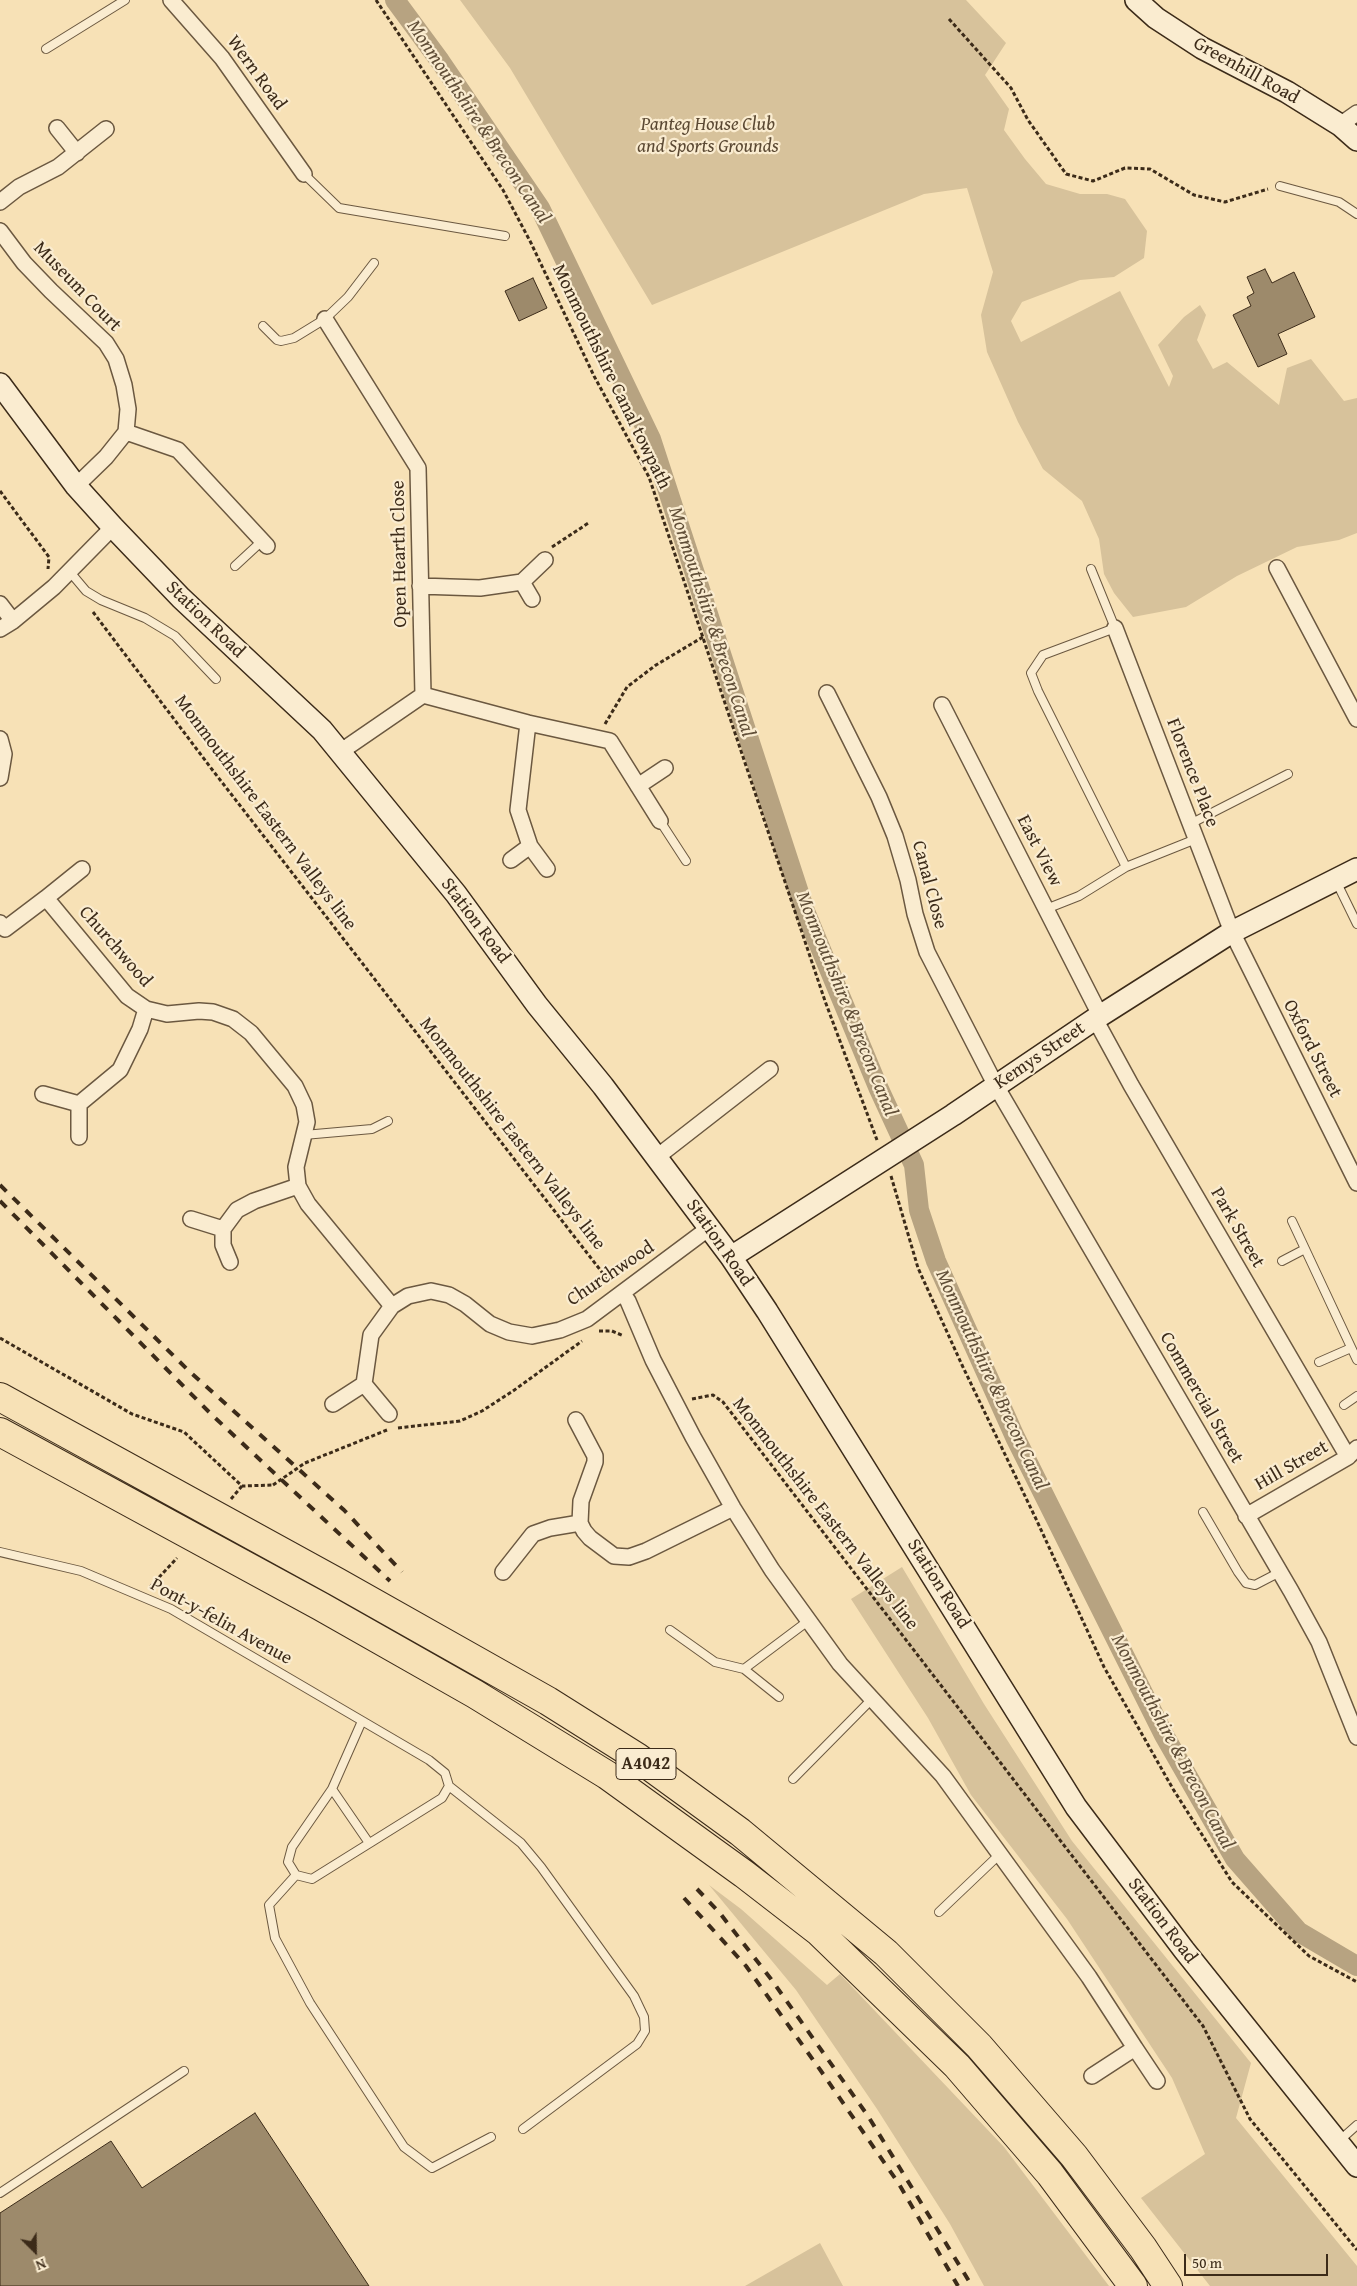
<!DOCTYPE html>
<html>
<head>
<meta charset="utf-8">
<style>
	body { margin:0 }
	#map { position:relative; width:1357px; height:2286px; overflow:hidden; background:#f7e1b6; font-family:"Gentium Book Plus",serif }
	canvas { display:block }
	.north { position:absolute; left:10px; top:2226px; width:50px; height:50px; -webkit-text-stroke:4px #faecd0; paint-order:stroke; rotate:157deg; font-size:14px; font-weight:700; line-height:20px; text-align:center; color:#3c2b19 }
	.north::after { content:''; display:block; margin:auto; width:18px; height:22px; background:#3c2b19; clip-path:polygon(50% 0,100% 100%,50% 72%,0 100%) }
	.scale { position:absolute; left:1184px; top:2254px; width:144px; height:22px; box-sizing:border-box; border:2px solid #3c2b19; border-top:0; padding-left:6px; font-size:15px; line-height:18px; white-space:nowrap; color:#3c2b19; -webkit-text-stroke:4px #faecd0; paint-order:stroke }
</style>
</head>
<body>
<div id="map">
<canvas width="1357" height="2286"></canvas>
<div class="north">N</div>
<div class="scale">50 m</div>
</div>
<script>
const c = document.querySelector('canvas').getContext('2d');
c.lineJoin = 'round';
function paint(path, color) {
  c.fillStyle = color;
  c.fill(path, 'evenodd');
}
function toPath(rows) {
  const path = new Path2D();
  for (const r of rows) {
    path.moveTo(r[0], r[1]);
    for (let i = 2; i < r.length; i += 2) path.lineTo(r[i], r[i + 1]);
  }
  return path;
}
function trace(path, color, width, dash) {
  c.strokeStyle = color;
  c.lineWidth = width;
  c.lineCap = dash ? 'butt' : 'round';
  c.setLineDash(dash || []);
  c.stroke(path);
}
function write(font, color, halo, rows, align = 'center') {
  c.font = font + ' "Gentium Book Plus",serif';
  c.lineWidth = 4.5;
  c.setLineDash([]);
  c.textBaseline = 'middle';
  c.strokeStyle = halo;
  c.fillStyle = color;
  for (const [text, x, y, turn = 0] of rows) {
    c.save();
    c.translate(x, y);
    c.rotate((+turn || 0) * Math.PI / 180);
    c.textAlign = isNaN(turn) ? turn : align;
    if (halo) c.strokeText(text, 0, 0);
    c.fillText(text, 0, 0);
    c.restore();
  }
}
paint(toPath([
	[460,0,966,0,1006,43,985,75,1009,109,1004,130,1025,159,1046,184,1080,194,1107,194,1125,199,1147,231,1144,258,1114,277,1080,280,1022,302,1011,321,1021,342,1120,291,1169,387,1173,376,1158,345,1184,317,1200,305,1206,315,1197,340,1213,369,1227,362,1279,405,1287,368,1311,359,1344,401,1357,398,1357,533,1339,540,1297,547,1237,576,1186,607,1133,617,1114,593,1104,574,1099,539,1082,501,1043,469,1018,422,987,352,981,315,993,272,967,188,924,194,652,305,510,68],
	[902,1567,984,1704,1072,1841,1251,2063,1236,2118,1357,2266,1357,2286,1210,2286,1141,2198,1205,2154,1172,2078,1067,1919,971,1795,928,1718,851,1599],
	[709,1885,741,1909,827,1985,840,1974,1004,2147,1109,2286,984,2286,950,2224,877,2109,796,1990],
	[820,2243,843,2286,745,2286]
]), '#d7c29b');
trace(toPath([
	[395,0,440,61,540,208,651,439,805,911,878,1087,914,1165,919,1210,936,1261,1015,1437,1164,1735,1235,1859,1299,1932,1357,1966]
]), '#b7a381', 20);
const building = toPath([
	[1265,269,1272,283,1294,272,1315,317,1278,334,1287,354,1258,367,1233,315,1251,306,1247,297,1254,293,1247,277,1265,269],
	[533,278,547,308,519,321,505,291,533,278],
	[255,2113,369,2286,0,2286,0,2213,111,2141,142,2188,255,2113]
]);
paint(building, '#9d8a6b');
trace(building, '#3c2b19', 1);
const lane = toPath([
	[46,49,125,0],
	[304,174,339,208,505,236],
	[1280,186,1339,202,1357,214],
	[263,326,277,340,281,341,294,338,325,319,348,297,374,263],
	[235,566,262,541],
	[1091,569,1115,628,1043,655,1031,673,1038,691,1126,867,1196,839],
	[70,572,86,591,101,600,145,618,175,636,216,679],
	[660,821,686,861],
	[1190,824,1288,774],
	[1336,881,1357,924],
	[1046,909,1079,896,1126,867],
	[304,1135,372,1129,388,1121],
	[1292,1221,1357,1360],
	[1282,1261,1305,1249],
	[1319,1362,1351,1348],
	[1344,1405,1357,1396],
	[1203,1512,1238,1572,1246,1583,1255,1585,1280,1572],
	[0,1552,81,1571,171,1609,429,1760,445,1773,449,1786,442,1798,312,1879,296,1875,288,1862,292,1847,332,1789,362,1721],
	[670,1630,715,1662,744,1669,808,1621],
	[744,1669,779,1697],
	[793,1779,872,1699],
	[449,1786,521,1843,541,1867,634,1996,644,2017,645,2031,637,2044,523,2129],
	[332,1789,369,1843],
	[296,1875,269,1905,275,1938,310,2003,404,2147,432,2168,491,2137],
	[939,1912,1000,1854],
	[1339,2141,1357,2125],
	[0,2193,184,2071]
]);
const street = toPath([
	[171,0,222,58,304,174],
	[1340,125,1357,113],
	[57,128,77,153],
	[0,202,19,187,58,167,106,129],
	[0,231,24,263,51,291,106,343,116,359,124,385,128,409,126,432,106,457,76,486],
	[325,319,418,468,423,695,340,752],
	[126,432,178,450,267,546],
	[1277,568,1357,719],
	[522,582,532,599],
	[420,586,480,588,522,582,545,560],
	[0,604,13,621],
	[1115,628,1232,932,1357,1183],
	[0,629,13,621,54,587,113,527],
	[827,693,879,797,895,836,908,880,915,914,927,952,996,1086,1291,1591,1319,1642,1357,1737],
	[423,695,528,723,610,741,660,821],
	[942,705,1100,1015],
	[528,723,518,810,530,846,547,869],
	[0,739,4,754,0,778],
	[638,786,665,768],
	[511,860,530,846],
	[46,898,82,869],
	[0,923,5,929,46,898,127,996,146,1009,167,1014,199,1011,213,1012,233,1019,251,1033,295,1086,304,1105,307,1122,296,1167,298,1186,308,1204,392,1306,408,1296,431,1291,449,1295,465,1304,490,1324,509,1332,532,1336,560,1330,587,1319,709,1228],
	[1095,1019,1131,1085,1348,1457],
	[43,1094,79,1104,79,1137],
	[79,1104,120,1070,140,1029,146,1009],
	[657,1157,770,1069],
	[191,1219,223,1229],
	[230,1262,223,1245,223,1229,237,1210,254,1201,298,1186],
	[623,1294,628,1301,653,1360,693,1437,733,1508,772,1570,840,1664,943,1776,1089,1977,1135,2048,1092,2076],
	[333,1404,364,1384],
	[389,1414,364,1384,371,1335,392,1306],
	[576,1420,595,1456,595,1462,581,1501,580,1523,584,1531,590,1538,614,1556,629,1557,646,1551,733,1508],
	[1246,1516,1348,1457,1357,1448],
	[503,1572,533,1534,550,1528,580,1523],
	[1135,2048,1157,2081]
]);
const secondary = toPath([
	[1136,0,1156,18,1202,48,1287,92,1340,125,1357,140],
	[0,384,76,486,113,527,181,598,322,730,456,894,537,1005,603,1086,731,1257,767,1311,1076,1807,1184,1950,1357,2166],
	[731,1257,953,1115,1095,1019,1232,932,1357,869]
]);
const highway = toPath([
	[0,1397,337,1582,548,1701,637,1757,740,1832,886,1953,979,2046,1074,2156,1143,2248,1168,2286],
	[0,1432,320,1606,475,1694,607,1775,744,1874,819,1932,957,2066,1050,2174,1133,2286]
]);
trace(lane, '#6b5840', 10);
trace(street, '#6b5840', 18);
trace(secondary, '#3c2b19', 24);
trace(highway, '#3c2b19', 30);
trace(toPath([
	[376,0,503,190,531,243,594,376,649,477,825,1001,877,1140],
	[949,19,1011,88,1028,120,1066,174,1093,181,1125,168,1150,169,1194,195,1225,202,1268,189],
	[0,491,49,557,48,569],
	[552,547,590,522],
	[93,612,214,772,608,1280,606,1282],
	[605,724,627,687,656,665,703,637],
	[891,1176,918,1268,962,1365,1037,1521,1104,1667,1173,1789,1232,1882,1309,1956,1357,1982],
	[599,1331,612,1331,624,1336],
	[0,1338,132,1414,184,1432,242,1486,273,1485],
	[692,1399,713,1395,723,1402,1203,2026,1250,2119,1357,2250],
	[398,1428,460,1421,482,1411,513,1391,582,1341],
	[305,1463,387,1430],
	[231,1499,242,1486],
	[150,1587,177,1558]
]), '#3c2b19', 3, [4, 2.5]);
trace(lane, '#faecd0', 8);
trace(street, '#faecd0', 15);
trace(secondary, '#faecd0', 21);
trace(highway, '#f7e1b6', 28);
trace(toPath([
	[0,1185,189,1371,344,1510,402,1572],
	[0,1201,212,1415,390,1581],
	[697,1889,719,1912,771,1979,868,2116,972,2286],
	[684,1898,746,1966,821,2071,899,2184,958,2286]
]), '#3c2b19', 4, [9, 9]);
trace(toPath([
	[273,1485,305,1463]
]), '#3c2b19', 3, [4, 2.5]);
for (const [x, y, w] of [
	[646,1764,60]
]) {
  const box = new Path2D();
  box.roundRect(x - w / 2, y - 15.5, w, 31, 4);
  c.fillStyle = '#faecd0';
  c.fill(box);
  trace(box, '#3c2b19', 1);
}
write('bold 18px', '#3c2b19', null, [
	["A4042",646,1764]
]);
write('19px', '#3c2b19', '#faecd0', [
	["Greenhill Road",1246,71,29],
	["Wern Road",256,73,54],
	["Museum Court",77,287,46],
	["Monmouthshire Canal towpath",611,377,64],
	["Open Hearth Close",400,554,-91],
	["Station Road",205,620,44],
	["Florence Place",1192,773,69],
	["Monmouthshire Eastern Valleys line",265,813,53],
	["East View",1039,851,63],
	["Canal Close",929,885,75],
	["Station Road",475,921,53],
	["Churchwood",115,947,49],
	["Oxford Street",1312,1049,63],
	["Kemys Street",1040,1056,-34],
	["Monmouthshire Eastern Valleys line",512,1134,52],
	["Park Street",1237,1228,60],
	["Station Road",719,1243,55],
	["Churchwood",611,1274,-34],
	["Commercial Street",1201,1398,60],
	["Hill Street",1292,1466,-30],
	["Monmouthshire Eastern Valleys line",825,1514,52],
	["Station Road",938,1584,58],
	["Pont-y-felin Avenue",221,1622,29],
	["Station Road",1162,1921,53]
]);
write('italic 19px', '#5b4933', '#faecd0', [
	["Panteg House Club",708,125],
	["and Sports Grounds",708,147]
]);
write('italic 20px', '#614f38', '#faecd0', [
	["Monmouthshire & Brecon Canal",478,122,56],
	["Monmouthshire & Brecon Canal",711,622,72],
	["Monmouthshire & Brecon Canal",846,1004,68],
	["Monmouthshire & Brecon Canal",991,1380,65],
	["Monmouthshire & Brecon Canal",1172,1742,62]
]);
</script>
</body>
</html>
